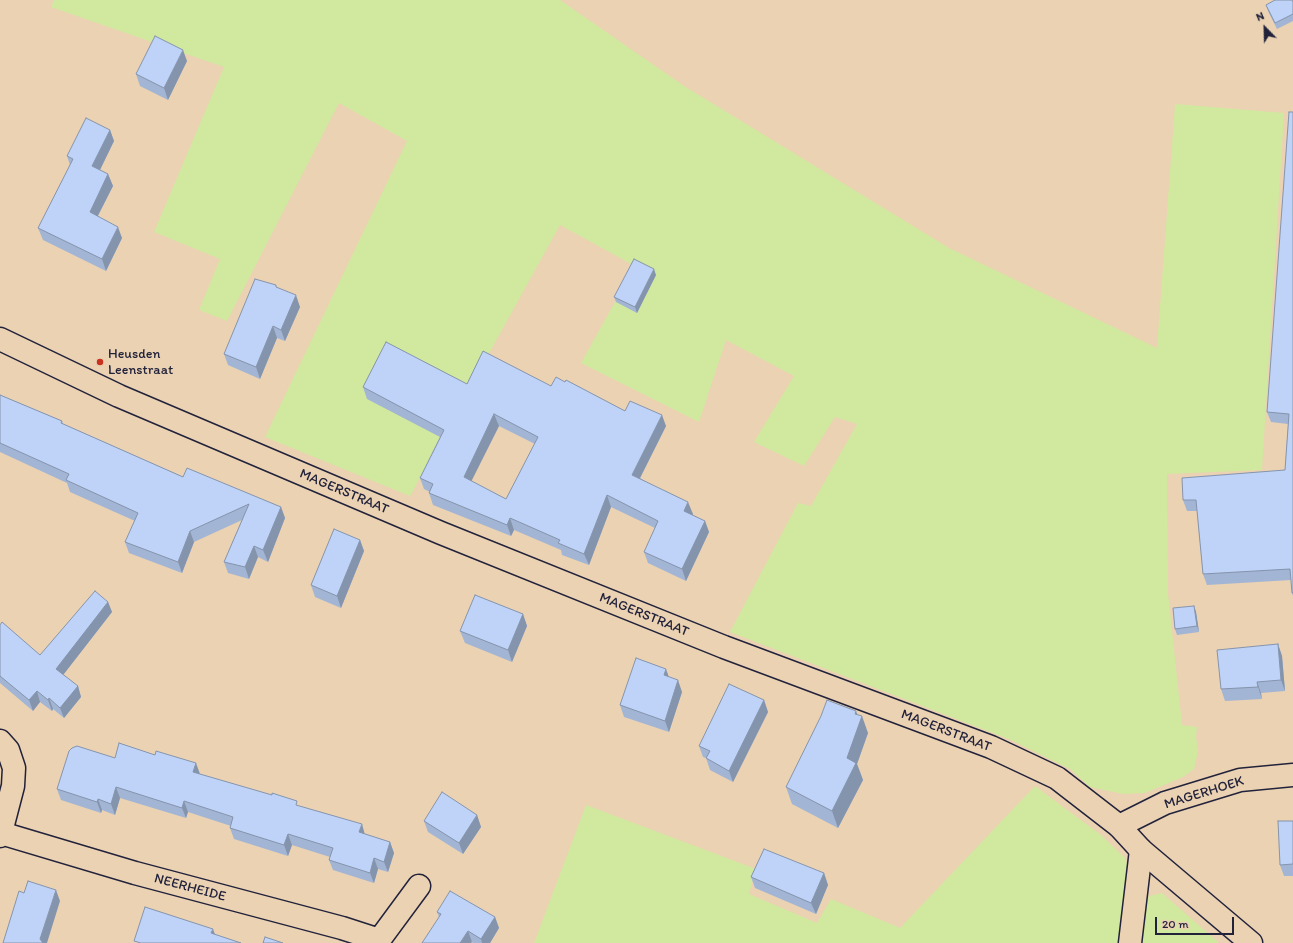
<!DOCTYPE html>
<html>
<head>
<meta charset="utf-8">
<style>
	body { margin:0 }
	#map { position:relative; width:1293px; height:943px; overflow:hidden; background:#ead2b3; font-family:Itim,sans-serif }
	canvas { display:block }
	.north { position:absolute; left:1245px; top:8px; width:40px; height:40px; -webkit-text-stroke:3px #ead2b3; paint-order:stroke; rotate:337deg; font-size:11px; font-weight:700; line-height:16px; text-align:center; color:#22223b }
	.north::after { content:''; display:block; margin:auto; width:14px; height:18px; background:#22223b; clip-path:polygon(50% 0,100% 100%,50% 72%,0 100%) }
	.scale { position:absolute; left:1155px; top:917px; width:79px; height:18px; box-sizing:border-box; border:2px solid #22223b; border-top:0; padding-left:5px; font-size:12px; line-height:14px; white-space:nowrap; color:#22223b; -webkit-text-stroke:3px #ead2b3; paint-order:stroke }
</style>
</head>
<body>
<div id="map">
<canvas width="1293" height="943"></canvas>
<div class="north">N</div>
<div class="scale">20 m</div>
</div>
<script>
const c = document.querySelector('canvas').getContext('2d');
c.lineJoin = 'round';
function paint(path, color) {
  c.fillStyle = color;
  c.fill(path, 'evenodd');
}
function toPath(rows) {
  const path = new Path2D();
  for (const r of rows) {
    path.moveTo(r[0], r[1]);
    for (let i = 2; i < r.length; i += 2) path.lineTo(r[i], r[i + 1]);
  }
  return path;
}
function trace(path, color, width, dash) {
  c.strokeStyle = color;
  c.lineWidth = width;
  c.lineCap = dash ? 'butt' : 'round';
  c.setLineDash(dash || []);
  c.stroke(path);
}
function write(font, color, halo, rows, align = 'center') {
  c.font = font + ' Itim,sans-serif';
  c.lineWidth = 3;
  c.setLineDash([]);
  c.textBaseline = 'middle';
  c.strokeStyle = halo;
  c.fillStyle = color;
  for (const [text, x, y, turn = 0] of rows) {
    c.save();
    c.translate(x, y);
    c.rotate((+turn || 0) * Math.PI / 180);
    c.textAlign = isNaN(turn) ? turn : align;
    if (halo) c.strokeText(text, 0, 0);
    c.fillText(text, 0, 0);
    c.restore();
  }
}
paint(toPath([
	[54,0,560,0,684,86,949,248,1157,348,1175,104,1284,113,1262,470,1167,474,1168,593,1182,725,1197,727,1196,737,1198,751,1194,769,1183,777,1145,793,1123,794,1090,787,1070,769,1011,740,730,632,798,503,811,506,857,424,835,417,804,466,754,442,794,376,726,340,699,422,581,363,635,266,560,225,410,496,265,437,407,141,339,103,227,321,199,310,220,259,154,232,224,67,51,7],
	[1035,786,1101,835,1125,858,1130,874,1119,943,534,943,586,805,756,869,749,894,817,923,831,899,900,928],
	[1162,893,1219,943,1142,943,1142,916,1149,896]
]), '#d1e99e');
const minor = toPath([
	[0,741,8,750,14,768,13,786,0,836],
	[1119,826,1165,803,1240,780,1293,775],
	[1,833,135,873,342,928,379,940],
	[377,943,419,886],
	[1130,943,1141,850]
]);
const tertiary = toPath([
	[0,339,119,396,441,533,724,647,991,747,1057,778,1119,826,1141,850,1251,943]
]);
trace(minor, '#22223b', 25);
trace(tertiary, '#22223b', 25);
trace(minor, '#ead2b3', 22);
trace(tertiary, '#ead2b3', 22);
paint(toPath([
	[1293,2,1293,21,1277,29,1268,11,1266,5],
	[187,61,168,100,140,86,136,74],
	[1293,112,1293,596,1292,593,1291,580,1207,585,1203,574,1197,511,1187,511,1183,500,1285,470,1288,424,1271,422,1267,412],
	[110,130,114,141,100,170,108,174,113,186,98,216,122,238,106,271,43,240,38,228,70,165,67,156],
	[656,275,637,313,616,302,614,297],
	[276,285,277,288,300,307,285,341,277,338,260,379,228,365,224,354],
	[565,382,625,411,666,426,640,478,693,514,692,515,705,521,709,532,686,581,648,563,644,552,655,528,611,507,589,565,562,555,561,550,514,530,511,536,433,505,429,493,430,492,424,489,420,478,440,437,367,399,363,387,467,384,551,386],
	[499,426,535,444,506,499,471,481],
	[0,395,62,421,63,424,183,477,281,507,285,518,268,562,258,557,249,579,228,573,224,562,242,520,194,542,182,573,129,553,125,542,135,521,70,492,67,483,0,452],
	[360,540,364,551,341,608,315,597,311,585],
	[108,602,112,612,63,675,78,686,81,697,64,718,53,709,52,711,40,702,33,711,0,683,0,625,40,655],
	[1194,606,1196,612,1199,632,1177,635,1175,629],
	[523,614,527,626,512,662,465,643,460,631],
	[1278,644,1282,656,1285,691,1261,693,1262,699,1225,701,1221,689],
	[669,677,682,692,669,732,624,717,620,705],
	[764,700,768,712,733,782,710,770,706,758,703,757,699,746],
	[858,715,868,733,857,764,863,780,838,828,792,804,786,787],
	[155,755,200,774,298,806,365,834,390,842,394,853,388,872,378,869,374,883,333,870,329,860,330,857,292,845,288,856,234,839,230,828,231,826,188,812,186,818,120,798,115,815,102,810,101,813,61,800,57,789,115,758],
	[477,815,481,827,463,854,428,832,424,821],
	[1293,821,1293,876,1284,876,1280,865],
	[824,873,828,885,816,914,755,888,751,877],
	[437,912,495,917,499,928,490,943,473,943,439,917]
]), '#a3b5d4');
paint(toPath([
	[183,50,187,61,168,100,164,88],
	[110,130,114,141,96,178,92,166],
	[108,174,113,186,94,223,90,212],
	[118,227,122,238,106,271,102,259],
	[654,269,656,275,637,313,635,307],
	[296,295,300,307,285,341,281,330],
	[273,326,277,338,260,379,256,367],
	[494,414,499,426,468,488,464,477],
	[662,415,666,426,636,486,632,475],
	[607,495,611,507,589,565,584,554],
	[688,502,693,514,688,523,684,511],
	[281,507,285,518,268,562,263,550],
	[510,518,514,530,511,536,507,525],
	[705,521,709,532,686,581,682,569],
	[190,531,194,542,182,573,178,562],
	[360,540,364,551,341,608,337,596],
	[254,546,258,557,249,579,245,567],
	[108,602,112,612,60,679,56,669],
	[1194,606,1196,612,1199,632,1197,626],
	[523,614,527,626,512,662,508,650],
	[1278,644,1282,656,1285,691,1281,680],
	[666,669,670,680,664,675],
	[678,680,682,692,669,732,665,721],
	[1257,682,1261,693,1262,699,1258,687],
	[78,686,81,697,64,718,60,708],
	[37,691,40,702,33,711,29,700],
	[49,698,53,709,52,711,48,700],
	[764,700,768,712,733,782,729,771],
	[856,711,860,721,862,716,868,733,857,764,863,780,838,828,832,811],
	[196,763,200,774,193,772],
	[116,787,120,798,115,815,111,804],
	[98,799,102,810,101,813,97,802],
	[184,801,188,812,186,818,182,808],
	[477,815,481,827,463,854,459,843],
	[362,824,365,835,359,832],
	[288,834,292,845,288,856,284,845],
	[390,842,394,853,388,872,384,862],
	[374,858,378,869,374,883,370,873],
	[824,873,828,885,816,914,811,903],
	[56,890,60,901,47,943,42,943,40,939],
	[495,917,499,928,490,943,482,943,481,939],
	[213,929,217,940,211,933],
	[468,931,472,942,471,943,460,943]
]), '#8594ad');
const building = toPath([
	[1275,0,1292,0,1293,2,1293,14,1275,23,1266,5,1275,0],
	[155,36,183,50,164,88,136,74,155,36],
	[1289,112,1293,112,1293,593,1292,593,1290,569,1203,574,1196,500,1183,500,1182,478,1285,470,1289,414,1267,412,1289,112],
	[86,118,110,130,92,166,108,174,90,212,118,227,102,259,38,228,73,159,67,156,86,118],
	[634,259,654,269,635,307,614,297,634,259],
	[255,279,276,285,276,287,296,295,281,330,273,326,256,367,224,354,255,279],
	[386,342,467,384,483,351,551,386,556,377,565,382,566,380,625,411,630,401,662,415,632,475,688,502,684,511,705,521,682,569,644,552,658,521,607,495,584,554,558,543,560,540,510,518,507,525,429,493,433,484,420,478,444,430,363,387,386,342],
	[494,414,538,437,506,499,464,477,494,414],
	[0,395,62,421,61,423,183,477,187,468,281,507,263,550,254,546,245,567,224,562,249,504,190,531,178,562,125,542,138,513,66,480,69,474,0,443,0,395],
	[334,529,360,540,337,596,311,585,334,529],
	[95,591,108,602,56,669,78,686,60,708,49,698,48,700,37,691,29,700,0,676,0,625,2,622,40,655,95,591],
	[475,595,523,614,508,650,460,631,475,595],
	[1194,606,1197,626,1175,629,1173,608,1194,606],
	[1278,644,1281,680,1257,682,1258,687,1221,689,1217,650,1278,644],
	[636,658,666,669,664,675,678,680,665,721,620,705,636,658],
	[729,684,764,700,729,771,706,758,710,751,699,746,729,684],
	[827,700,856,711,855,714,862,716,847,758,856,763,832,811,786,787,821,716,827,700],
	[119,743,155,755,156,751,196,763,193,772,272,795,272,793,297,801,296,805,362,824,359,832,390,842,384,862,374,858,370,873,329,860,333,848,288,834,284,845,230,828,233,817,184,801,182,808,116,787,111,804,98,799,97,802,57,789,69,751,72,748,77,746,115,758,119,743],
	[442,792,477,815,459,843,424,821,442,792],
	[1278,821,1293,821,1293,864,1280,865,1278,821],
	[764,849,824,873,811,903,751,877,764,849],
	[28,881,56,890,40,939,43,943,3,943,19,891,24,893,28,881],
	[450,891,495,917,481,939,468,931,460,943,422,943,441,914,437,912,450,891],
	[145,907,213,929,211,933,241,943,141,943,134,941,145,907],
	[265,937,283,943,263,943,265,937]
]);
paint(building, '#bed3f7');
trace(building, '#8594ad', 1);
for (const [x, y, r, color] of [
	[100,362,4,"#c8321e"]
]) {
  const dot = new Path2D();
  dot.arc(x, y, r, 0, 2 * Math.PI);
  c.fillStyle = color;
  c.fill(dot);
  trace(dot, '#ead2b3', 1.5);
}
write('14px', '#22223b', '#ead2b3', [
	["Heusden",108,354],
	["Leenstraat",108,370]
], 'left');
write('14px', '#22223b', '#ead2b3', [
	["MAGERSTRAAT",344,492,23],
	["MAGERSTRAAT",644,615,22],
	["MAGERSTRAAT",946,731,21],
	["MAGERHOEK",1204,793,-17],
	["NEERHEIDE",190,888,15]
]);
</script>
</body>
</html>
